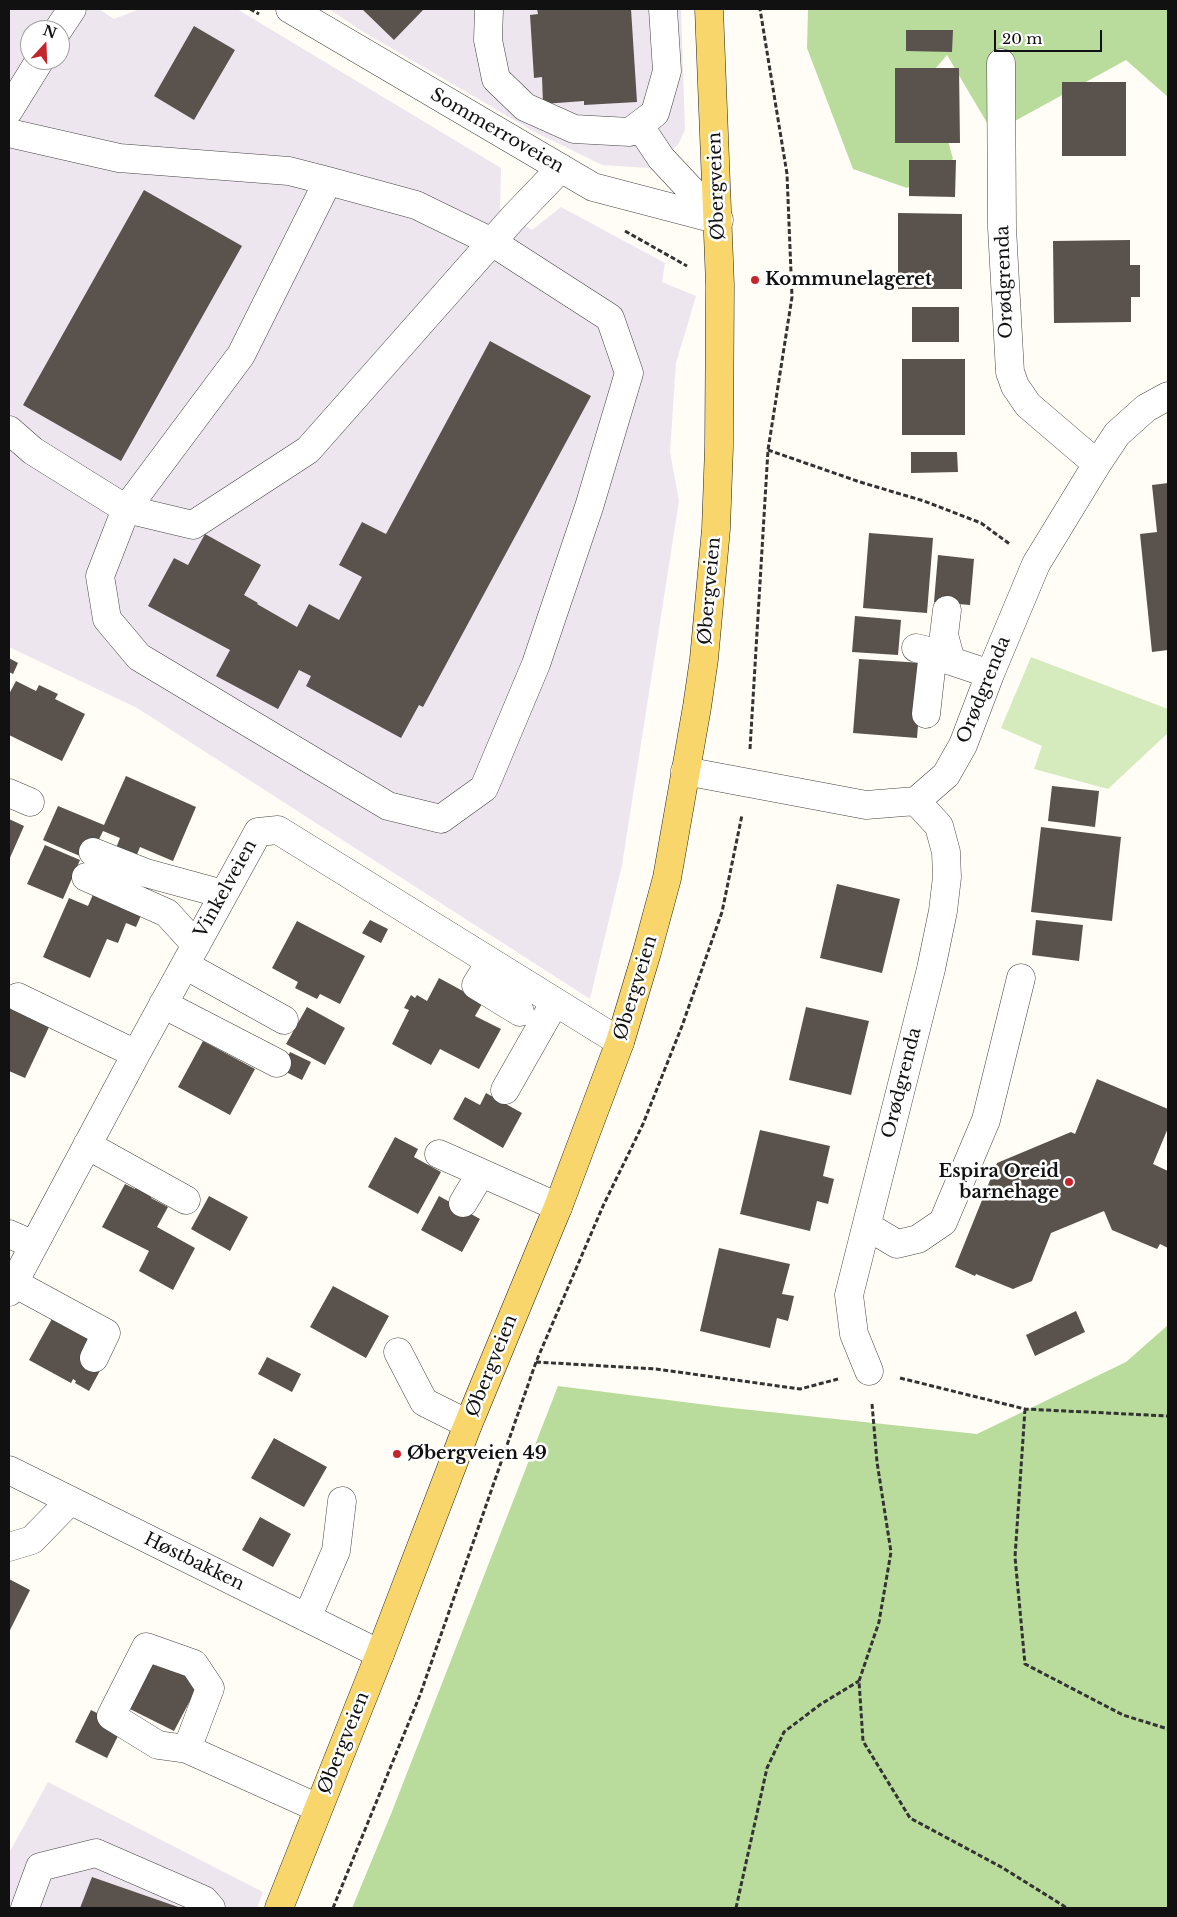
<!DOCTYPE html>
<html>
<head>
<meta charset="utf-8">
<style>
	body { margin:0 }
	#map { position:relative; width:1177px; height:1917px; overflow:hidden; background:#fffdf5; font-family:"Libre Baskerville",serif }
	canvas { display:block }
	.frame { position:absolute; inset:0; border:10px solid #111; pointer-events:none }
	.north { position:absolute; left:20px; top:20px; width:50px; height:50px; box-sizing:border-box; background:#fff; border:1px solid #a0a0a0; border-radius:50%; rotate:20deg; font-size:14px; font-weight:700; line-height:20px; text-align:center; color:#111 }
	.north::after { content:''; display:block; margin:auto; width:18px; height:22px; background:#c4262e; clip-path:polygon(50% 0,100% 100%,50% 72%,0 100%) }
	.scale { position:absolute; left:994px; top:30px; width:108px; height:22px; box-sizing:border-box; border:2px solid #111; border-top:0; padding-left:6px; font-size:15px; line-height:18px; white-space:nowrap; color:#111; -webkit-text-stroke:4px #fff; paint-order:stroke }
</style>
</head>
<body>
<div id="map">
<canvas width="1177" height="1917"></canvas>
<div class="frame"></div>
<div class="north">N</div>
<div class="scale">20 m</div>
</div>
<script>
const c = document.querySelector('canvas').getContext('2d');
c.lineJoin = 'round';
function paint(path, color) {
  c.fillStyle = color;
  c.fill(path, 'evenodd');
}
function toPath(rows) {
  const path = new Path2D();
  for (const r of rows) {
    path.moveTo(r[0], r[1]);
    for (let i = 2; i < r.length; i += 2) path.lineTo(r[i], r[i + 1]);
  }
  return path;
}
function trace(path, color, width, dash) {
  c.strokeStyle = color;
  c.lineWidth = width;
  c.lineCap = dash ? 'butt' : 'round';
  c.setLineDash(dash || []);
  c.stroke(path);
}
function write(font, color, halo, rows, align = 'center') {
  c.font = font + ' "Libre Baskerville",serif';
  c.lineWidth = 5;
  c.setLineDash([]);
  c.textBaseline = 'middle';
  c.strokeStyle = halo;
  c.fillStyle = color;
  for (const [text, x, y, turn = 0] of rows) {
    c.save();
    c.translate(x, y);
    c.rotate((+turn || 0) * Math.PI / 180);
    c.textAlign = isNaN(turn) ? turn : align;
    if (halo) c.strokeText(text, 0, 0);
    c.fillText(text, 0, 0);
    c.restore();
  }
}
paint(toPath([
	[9,9,99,9,114,19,140,9,237,9,501,168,500,209,532,230,561,207,665,263,662,282,696,296,676,363,670,452,679,501,622,865,590,999,137,708,9,647],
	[30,30,60,30,60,60,30,60],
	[329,9,681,9,685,130,678,145,649,168,602,165,533,131,362,31],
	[48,1782,263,1892,257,1908,9,1908,9,1853]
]), '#eee6ef');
paint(toPath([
	[1031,657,1168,709,1168,733,1108,789,1034,769,1042,746,1001,728]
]), '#d5ebbd');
paint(toPath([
	[808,9,1168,9,1168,97,1126,60,993,133,947,55,930,75,953,159,907,188,853,169,807,48],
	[1168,1325,1168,1908,352,1908,391,1814,558,1386,723,1407,977,1434,1126,1362]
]), '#b9dc9c');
paint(toPath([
	[362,9,424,9,394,40],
	[537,9,631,9,637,102,584,105,584,101,543,104,542,77,534,78,530,15,538,14],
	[194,26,235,50,194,120,154,96],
	[906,30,953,30,952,52,906,51],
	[895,68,959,68,960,143,895,143],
	[1062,82,1126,82,1126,156,1062,156],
	[909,160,956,160,955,197,909,196],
	[144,190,242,246,121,461,23,405],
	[898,213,962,214,962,289,898,289],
	[1130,240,1130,265,1140,265,1140,297,1131,297,1131,322,1054,323,1053,241],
	[912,307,959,307,959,342,912,342],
	[490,341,591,396,423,707,419,705,401,738,306,686,311,676,299,670,278,709,216,676,230,650,148,606,174,558,188,565,205,534,261,565,244,595,258,603,257,604,297,627,309,604,339,620,362,577,339,565,362,522,386,534],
	[902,359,965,359,965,435,902,435],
	[911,452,957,452,958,472,911,473],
	[1168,483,1168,650,1152,652,1140,534,1157,532,1152,485],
	[869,533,933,538,927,613,863,608],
	[938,555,974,559,970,605,934,602],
	[855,616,901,620,898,655,852,652],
	[9,658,18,663,13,674,9,672],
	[859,659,923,663,917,738,853,733],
	[16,681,36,691,39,685,58,694,55,699,85,714,62,761,9,735,9,694],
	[126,776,196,807,173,861,140,847,136,857,116,848,120,838,103,831,89,860,43,840,58,806,104,825],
	[1052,786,1099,791,1095,827,1048,821],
	[9,819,24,826,9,860],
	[1041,827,1121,837,1112,921,1031,912],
	[45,845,80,860,63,899,27,884],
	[837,884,900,899,882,973,820,958],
	[95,890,143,911,136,927,126,923,118,943,107,939,90,978,43,957,69,898,88,906],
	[370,920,388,929,381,943,362,933],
	[1036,920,1083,925,1079,961,1032,955],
	[297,921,365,956,340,1004,320,994,317,999,295,988,298,982,272,968],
	[439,978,483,1002,475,1016,501,1029,479,1069,440,1049,431,1065,392,1044,409,1010,404,1008,411,995,415,998,417,995,427,1001],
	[9,1006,50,1025,25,1078,9,1071],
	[307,1007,345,1028,325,1065,286,1044],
	[806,1007,869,1021,851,1095,789,1080],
	[203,1041,255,1069,230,1115,178,1087],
	[290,1052,311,1062,302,1080,282,1070],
	[1097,1079,1168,1109,1168,1128,1153,1164,1168,1171,1168,1248,1160,1244,1157,1249,1112,1230,1104,1211,1051,1233,1032,1281,1013,1289,976,1274,975,1276,955,1267,997,1163,1071,1132,1075,1134],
	[486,1093,522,1113,503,1148,453,1119,465,1097,480,1105],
	[760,1130,830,1146,823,1176,834,1179,828,1204,817,1201,810,1231,740,1214],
	[395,1137,418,1149,414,1157,441,1172,418,1214,368,1187],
	[139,1183,155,1191,151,1198,168,1207,157,1227,195,1248,173,1290,139,1271,149,1251,102,1227,125,1184,135,1189],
	[209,1196,248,1217,230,1251,191,1229],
	[439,1196,480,1219,462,1252,421,1230],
	[719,1248,790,1264,782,1294,794,1296,791,1309,788,1321,777,1318,770,1348,700,1331],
	[333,1286,389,1316,366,1358,310,1327],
	[1076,1311,1085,1332,1035,1356,1026,1335],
	[53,1317,94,1340,102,1367,89,1391,75,1383,76,1381,73,1379,71,1383,29,1360],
	[267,1357,301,1374,292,1392,258,1374],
	[274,1438,327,1467,304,1507,251,1478],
	[260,1517,291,1534,273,1567,242,1550],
	[9,1579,30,1590,9,1632],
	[157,1655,202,1678,174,1731,130,1709],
	[91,1710,123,1726,107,1758,75,1742],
	[92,1877,181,1908,80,1908]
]), '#5a524d');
const minor = toPath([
	[290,9,593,187,719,220],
	[489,9,488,40,496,79,525,107,574,129,630,132,655,113,667,71,663,9],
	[58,30,72,9],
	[1001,63,1002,228,1010,372,1015,386,1028,405,1097,464],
	[9,110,40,60],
	[639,125,661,158,719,220],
	[9,133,119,158,289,171,328,181,416,205,492,242,610,318,629,373,589,507,536,664,484,788,441,819,388,806,139,657,107,619,100,576,126,509,241,355,328,181],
	[9,430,33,451,126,509,193,525,308,450,513,218,561,168],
	[947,610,944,635,951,661],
	[916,648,933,652,951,661,990,674],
	[926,714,933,652],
	[685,771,866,805,916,801,946,775,963,745,990,674,1036,564,1097,464,1117,434,1146,408,1168,396],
	[9,793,30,802],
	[93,852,146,873,223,894],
	[86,877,167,913,196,945],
	[490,962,476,985,520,1012],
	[185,965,284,1020],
	[18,997,136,1054],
	[163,1004,277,1063],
	[505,1090,555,1002],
	[87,1145,186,1200],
	[439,1154,558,1207],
	[463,1203,481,1173],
	[867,1226,897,1244,918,1239,943,1222,986,1120,1021,978],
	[9,1234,34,1245],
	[14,1283,106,1333,94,1358],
	[9,1292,136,1054,258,832,278,830,620,1042],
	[398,1352,424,1402,468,1424],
	[869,1371,854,1334,849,1295,931,969,943,911,947,877,946,852,939,826,916,801],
	[9,1470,380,1654],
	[9,1547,32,1540,70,1501],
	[307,1618,336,1551,342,1501],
	[187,1749,210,1688,194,1664,146,1647,111,1716,158,1745,187,1749,318,1808],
	[25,1908,40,1867,96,1853,204,1900,211,1908]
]);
const major = toPath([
	[279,1908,380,1654,467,1427,558,1207,620,1042,647,952,667,878,697,707,704,659,716,529,719,447,720,285,709,9]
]);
trace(minor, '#444', 29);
trace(major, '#222', 29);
trace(toPath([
	[250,9,259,14],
	[625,231,687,266],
	[768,450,860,482,924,501,981,523,1011,545],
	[750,749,768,450,792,297,787,174,760,9],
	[536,1362,656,1369,800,1389,838,1379],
	[900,1378,1025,1409,1168,1416],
	[872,1404,877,1462,891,1552,879,1622,859,1681,863,1741,910,1818,1003,1868,1067,1908],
	[1025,1409,1015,1557,1025,1664,1123,1715,1168,1729],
	[333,1908,420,1695,536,1362,603,1206,643,1124,682,1026,722,912,742,815],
	[736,1908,767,1768,784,1732,821,1704,859,1681]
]), '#333', 3, [5, 2.5]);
trace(minor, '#fff', 28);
trace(major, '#f9d66b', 28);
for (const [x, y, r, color] of [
	[755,280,5,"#c4262e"],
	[1069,1182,5,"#c4262e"],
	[397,1454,5,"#c4262e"]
]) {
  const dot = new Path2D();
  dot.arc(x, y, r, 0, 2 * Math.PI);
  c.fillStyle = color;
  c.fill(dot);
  trace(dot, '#fff', 2);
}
write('18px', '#111', '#fff', [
	["Sommerroveien",497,131,30],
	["Øbergveien",717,186,-92],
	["Orødgrenda",1005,282,-92],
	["Øbergveien",710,591,-85],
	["Orødgrenda",984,690,-68],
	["Vinkelveien",226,889,-61],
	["Øbergveien",636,988,-73],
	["Orødgrenda",902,1083,-76],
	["Øbergveien",492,1366,-68],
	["Høstbakken",194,1562,26],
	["Øbergveien",344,1743,-68]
]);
write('bold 18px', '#111', '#fff', [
	["Kommunelageret",765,280],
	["Espira Oreid",1059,1172,"right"],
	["barnehage",1059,1193,"right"],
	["Øbergveien 49",407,1454]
], 'left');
</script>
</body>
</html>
